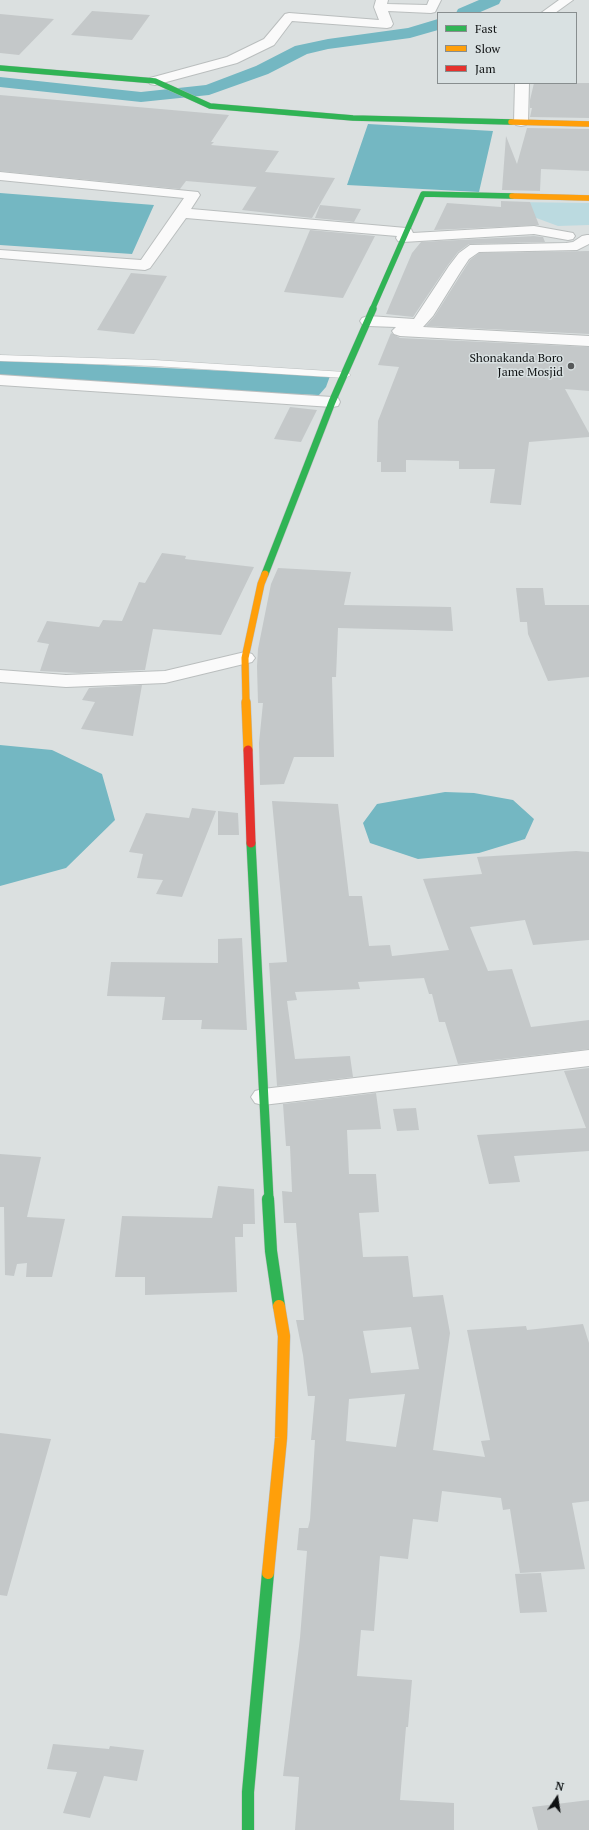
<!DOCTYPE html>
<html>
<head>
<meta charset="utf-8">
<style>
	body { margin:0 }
	#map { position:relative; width:589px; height:1830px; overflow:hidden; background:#dbe0e0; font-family:"PT Serif",serif }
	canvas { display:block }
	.legend { position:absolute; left:437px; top:12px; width:140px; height:72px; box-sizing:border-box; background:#d9e1e2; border:1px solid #888e8f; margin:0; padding:5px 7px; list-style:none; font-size:12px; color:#0e1112 }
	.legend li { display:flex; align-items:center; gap:8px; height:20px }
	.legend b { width:20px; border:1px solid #888e8f }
	.north { position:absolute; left:537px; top:1778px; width:40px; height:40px; -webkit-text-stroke:3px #d9e1e2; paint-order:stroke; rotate:13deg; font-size:11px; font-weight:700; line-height:16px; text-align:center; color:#0e1112 }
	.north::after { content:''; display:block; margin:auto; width:14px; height:18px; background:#0e1112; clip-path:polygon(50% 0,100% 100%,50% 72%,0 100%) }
</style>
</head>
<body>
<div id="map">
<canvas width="589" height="1830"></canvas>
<ul class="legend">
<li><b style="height:5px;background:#30b455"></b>Fast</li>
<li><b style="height:5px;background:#ff9f0a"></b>Slow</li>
<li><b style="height:5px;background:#e5322d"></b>Jam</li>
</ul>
<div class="north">N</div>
</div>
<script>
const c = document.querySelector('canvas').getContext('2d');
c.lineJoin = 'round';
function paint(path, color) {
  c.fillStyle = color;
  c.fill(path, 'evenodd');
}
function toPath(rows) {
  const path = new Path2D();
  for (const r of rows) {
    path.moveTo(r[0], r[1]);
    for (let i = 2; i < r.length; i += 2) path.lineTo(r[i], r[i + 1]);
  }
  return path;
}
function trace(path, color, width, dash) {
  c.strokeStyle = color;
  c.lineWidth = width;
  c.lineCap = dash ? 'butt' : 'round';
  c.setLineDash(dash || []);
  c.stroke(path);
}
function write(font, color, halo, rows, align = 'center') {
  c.font = font + ' "PT Serif",serif';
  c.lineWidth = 3;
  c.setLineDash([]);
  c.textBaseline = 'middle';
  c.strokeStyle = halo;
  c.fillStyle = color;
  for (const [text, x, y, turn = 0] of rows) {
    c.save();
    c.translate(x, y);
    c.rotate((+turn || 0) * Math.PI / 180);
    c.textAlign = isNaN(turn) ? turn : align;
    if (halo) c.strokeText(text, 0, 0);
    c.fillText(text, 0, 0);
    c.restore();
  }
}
paint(toPath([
	[511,202,589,203,589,225,558,226,531,216]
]), '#bbdae0');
paint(toPath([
	[368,124,493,131,479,192,347,185],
	[0,193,154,205,132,254,0,245],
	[0,360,330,376,326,387,319,395,290,394,0,375],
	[0,745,52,750,102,774,115,820,66,868,0,886],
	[445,792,474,793,513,800,534,819,525,839,479,853,418,859,370,843,363,823,377,804]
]), '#74b7c2');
paint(toPath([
	[479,0,501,0,499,4,478,13,456,13,458,9,479,0],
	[438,19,438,30,410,38,328,49,307,54,268,74,209,95,141,102,0,87,0,77,141,92,206,85,256,66,295,46,328,39,408,28,438,19]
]), '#74b7c2');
paint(toPath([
	[92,11,150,15,132,40,71,35],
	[0,14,54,19,19,55,0,53],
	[534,83,589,83,589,118,530,117,532,108,530,108,530,100],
	[0,95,229,115,211,142,214,142,211,145,279,151,265,172,335,178,312,218,242,210,257,186,256,187,186,181,180,189,0,171],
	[527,128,589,129,589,171,541,169,540,191,502,190,506,136,517,164],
	[501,201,530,202,539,225,434,230,447,203,501,207],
	[320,205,361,209,354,222,315,218],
	[310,230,375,236,343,298,284,292],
	[534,236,543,237,545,242,469,244,458,252,448,265,413,317,386,314,412,253,421,242],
	[589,251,589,334,426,326,434,317,470,260,479,253],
	[131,273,167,276,134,334,97,330],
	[391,333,400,338,589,347,589,391,565,389,589,433,589,437,529,442,521,505,490,503,495,469,459,469,459,461,406,460,406,472,381,472,381,462,377,462,378,421,399,367,378,365],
	[290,407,317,410,301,442,274,439],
	[162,553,186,556,185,559,254,567,221,635,153,629,145,670,79,673,40,671,49,644,37,642,47,621,99,627,103,620,122,621,139,582,145,583],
	[278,568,351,572,344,605,451,607,453,631,338,628,336,677,332,677,334,757,294,757,284,784,260,785,259,743,263,703,258,703,257,666,258,649,271,584],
	[516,588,543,588,545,605,589,605,589,677,548,681,528,634,527,622,520,622],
	[142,685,133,736,81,729,95,702,82,700,89,688],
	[272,801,338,804,349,896,362,896,369,946,390,945,392,956,449,950,423,879,482,874,477,857,576,851,589,852,589,940,533,945,525,920,470,927,488,971,512,969,531,1027,589,1020,589,1049,458,1064,445,1022,439,1022,432,994,429,994,424,978,358,982,360,989,295,992,297,1000,287,1001,295,1059,350,1056,353,1077,277,1086,269,963,287,962],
	[192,808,216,811,182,897,156,894,163,880,137,878,143,854,129,852,146,813,189,818],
	[218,811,238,813,239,835,218,835],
	[242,938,247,1030,201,1029,202,1020,162,1020,165,997,107,996,111,962,218,963,218,939],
	[589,1068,589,1151,514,1156,520,1182,489,1184,477,1135,586,1128,564,1071],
	[376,1093,381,1129,347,1130,349,1174,376,1174,379,1212,359,1213,363,1257,408,1256,413,1297,443,1295,450,1333,433,1450,485,1457,481,1441,490,1440,467,1330,526,1326,527,1330,583,1324,589,1343,589,1501,572,1503,585,1569,520,1573,510,1509,503,1510,501,1498,442,1491,438,1522,413,1519,408,1559,380,1556,374,1631,361,1630,357,1676,412,1680,408,1727,406,1727,400,1800,454,1803,454,1830,295,1830,299,1777,283,1776,300,1638,307,1551,297,1550,299,1528,308,1528,310,1520,315,1440,311,1440,315,1396,308,1396,303,1355,296,1320,304,1320,296,1223,284,1223,282,1191,292,1192,290,1146,286,1146,283,1104],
	[411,1327,419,1369,371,1373,363,1331],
	[405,1394,396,1447,346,1441,349,1399],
	[416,1108,419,1130,397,1131,393,1109],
	[0,1154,41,1157,27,1217,65,1219,52,1277,26,1277,27,1263,17,1264,14,1276,5,1275,4,1207,0,1207],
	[218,1186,254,1189,255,1224,243,1224,243,1237,235,1237,237,1292,145,1295,145,1277,115,1277,122,1216,212,1218],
	[0,1433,51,1439,7,1596,0,1595],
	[541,1573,547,1612,520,1613,515,1574],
	[53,1744,109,1749,110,1746,144,1750,137,1781,104,1776,90,1818,63,1813,77,1772,47,1769],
	[589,1800,589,1830,538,1830,532,1807]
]), '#c4c8c9');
const lane = toPath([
	[0,355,154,360,345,372,351,375,345,378,154,366,0,361,0,355]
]);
const street = toPath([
	[376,0,388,0,387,4,427,5,429,0,441,0,435,12,431,13,388,11,393,24,391,27,387,28,292,21,274,45,237,63,155,85,150,84,148,81,150,78,227,57,264,39,285,14,289,13,379,20,374,7,376,0],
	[559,0,573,0,555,13,541,13,559,0],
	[515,83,529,83,528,122,526,125,521,126,516,125,514,122,515,83],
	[0,172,198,192,200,195,191,209,406,228,411,229,413,233,534,226,573,233,575,236,573,239,568,240,534,234,403,242,398,241,396,238,397,236,186,218,150,268,145,270,0,258,0,250,141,260,184,198,0,180,0,172],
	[587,235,589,235,589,244,577,250,479,252,469,259,461,271,433,316,423,327,589,336,589,346,400,336,394,334,392,331,396,327,368,326,362,324,360,321,362,318,368,316,414,319,449,266,459,253,470,245,566,243,573,242,582,236,587,235],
	[0,375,332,397,338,398,340,402,338,406,332,407,0,385,0,375],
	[245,652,252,654,255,658,252,662,165,683,66,687,0,682,0,670,66,675,165,671,245,652],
	[589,1050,589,1066,263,1105,255,1103,251,1097,255,1091,263,1089,589,1050]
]);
const fastFar3 = toPath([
	[0,68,155,81,210,106,353,118,511,122],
	[372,310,423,194,512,196]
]);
const fastFar2 = toPath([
	[265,574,332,402,373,309]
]);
const fastFar1 = toPath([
	[251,843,269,1200]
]);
const fast = toPath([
	[268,1199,271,1251,279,1306],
	[248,1830,248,1792,268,1573]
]);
const slowFar3 = toPath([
	[511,122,589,124],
	[512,196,589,198]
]);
const slowFar2 = toPath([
	[246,703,245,658,261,584,265,574]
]);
const slowFar1 = toPath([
	[246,702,248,750]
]);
const slow = toPath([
	[268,1573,281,1438,284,1336,279,1306]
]);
const jam = toPath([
	[248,750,251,843]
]);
trace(lane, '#babebe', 1);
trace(street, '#babebe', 2);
trace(fastFar3, '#babebe', 6);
trace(fastFar2, '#babebe', 8);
trace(fastFar1, '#babebe', 10);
trace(fast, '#babebe', 13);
trace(slowFar3, '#babebe', 6);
trace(slowFar2, '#babebe', 8);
trace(slowFar1, '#babebe', 10);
trace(slow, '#babebe', 13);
trace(jam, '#babebe', 10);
paint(lane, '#fafafa');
paint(street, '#fafafa');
trace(fastFar3, '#30b455', 5.5);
trace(fastFar2, '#30b455', 7);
trace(fastFar1, '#30b455', 9);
trace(fast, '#30b455', 12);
trace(slowFar3, '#ff9f0a', 5.5);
trace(slowFar2, '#ff9f0a', 7);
trace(slowFar1, '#ff9f0a', 9);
trace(slow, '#ff9f0a', 12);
trace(jam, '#e5322d', 9);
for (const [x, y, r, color] of [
	[571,366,4,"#56595a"]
]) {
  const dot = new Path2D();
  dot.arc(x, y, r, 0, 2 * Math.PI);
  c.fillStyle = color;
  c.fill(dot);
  trace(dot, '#d9e1e2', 1.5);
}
write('12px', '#0e1112', '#d9e1e2', [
	["Shonakanda Boro",563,359],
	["Jame Mosjid",563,373]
], 'right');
</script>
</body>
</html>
